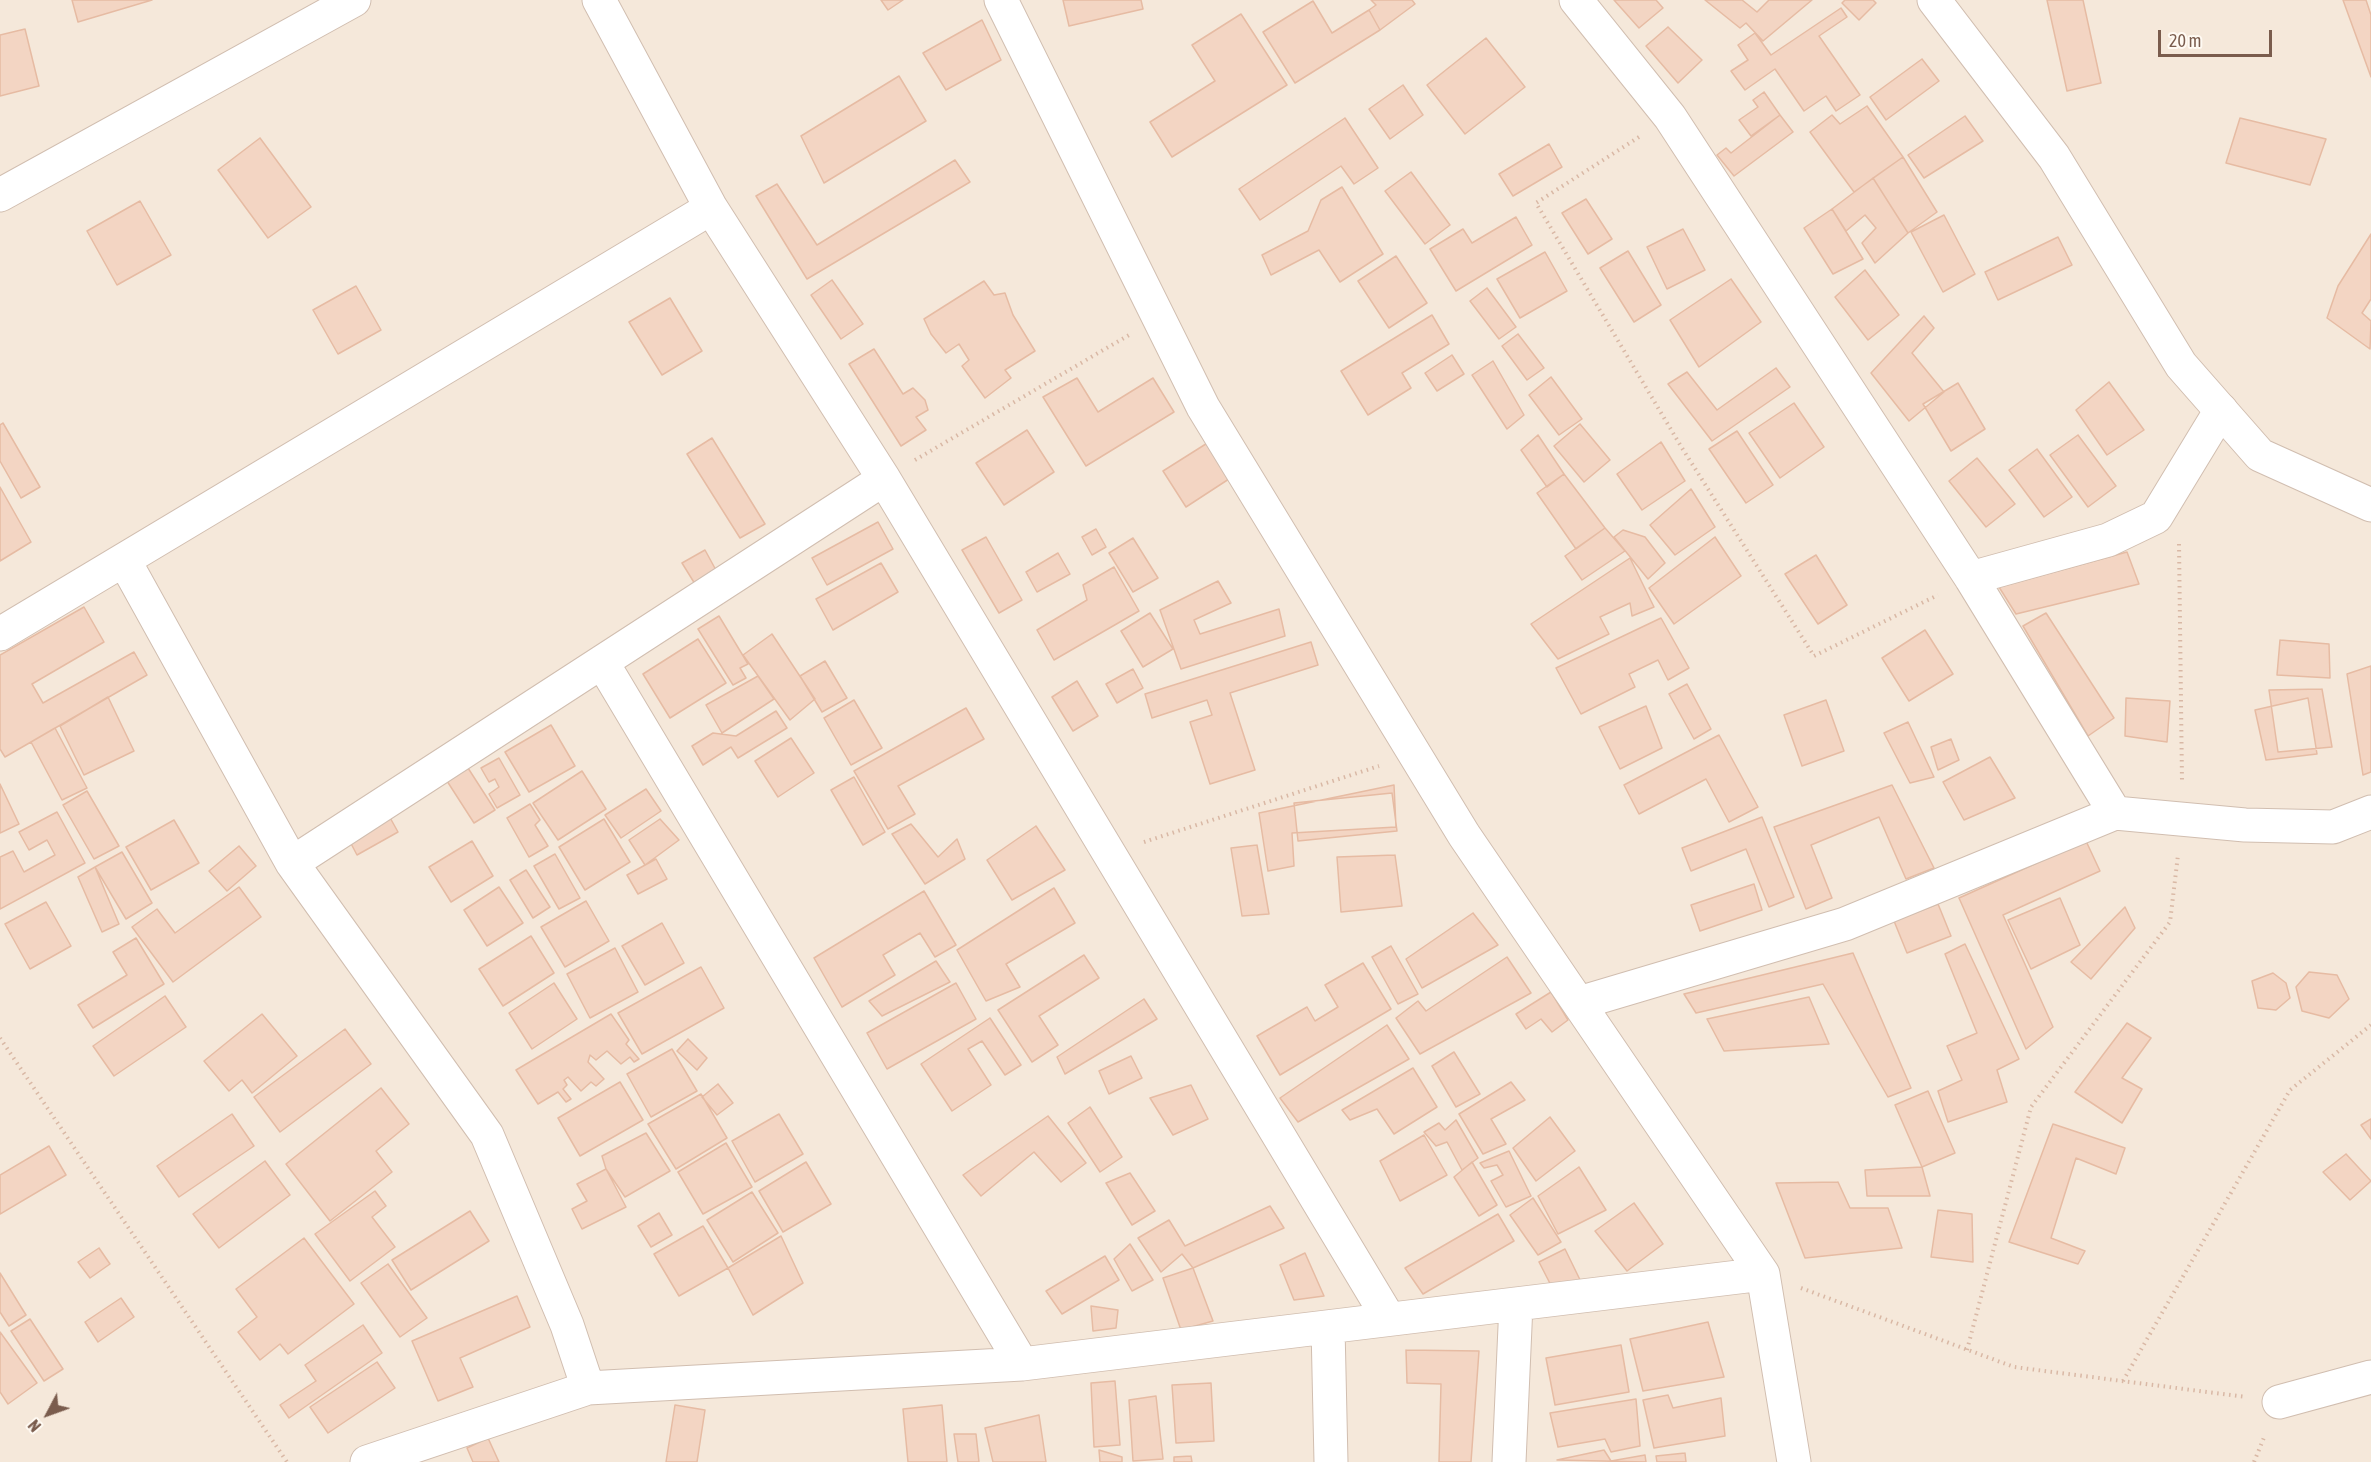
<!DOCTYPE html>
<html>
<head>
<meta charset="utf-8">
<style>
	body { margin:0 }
	#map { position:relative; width:2371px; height:1462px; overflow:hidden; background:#fdf6ec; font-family:"Asap Condensed",sans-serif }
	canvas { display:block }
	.north { position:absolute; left:18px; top:1384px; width:60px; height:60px; -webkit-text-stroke:4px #fffaf3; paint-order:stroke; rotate:229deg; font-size:16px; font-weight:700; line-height:24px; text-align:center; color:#7a5c4d }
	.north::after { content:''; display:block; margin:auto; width:21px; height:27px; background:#7a5c4d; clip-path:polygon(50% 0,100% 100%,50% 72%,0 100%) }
	.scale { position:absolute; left:2158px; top:30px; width:114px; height:27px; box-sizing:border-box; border:3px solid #7a5c4d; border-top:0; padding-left:8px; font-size:18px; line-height:21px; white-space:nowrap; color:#7a5c4d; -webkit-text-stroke:4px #fffaf3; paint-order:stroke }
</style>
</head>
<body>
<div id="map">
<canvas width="2371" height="1462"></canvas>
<div class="north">N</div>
<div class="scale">20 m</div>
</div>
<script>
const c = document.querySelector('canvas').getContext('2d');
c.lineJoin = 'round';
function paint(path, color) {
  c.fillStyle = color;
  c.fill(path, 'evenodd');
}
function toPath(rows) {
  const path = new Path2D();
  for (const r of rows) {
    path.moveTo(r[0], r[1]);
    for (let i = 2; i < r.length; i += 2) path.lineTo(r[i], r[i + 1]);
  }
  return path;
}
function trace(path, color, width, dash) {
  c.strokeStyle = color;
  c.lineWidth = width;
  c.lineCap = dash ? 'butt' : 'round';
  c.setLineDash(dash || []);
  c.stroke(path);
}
paint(toPath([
	[0,0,2371,0,2371,1462,0,1462]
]), '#f5e8da');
const building = toPath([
	[72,0,152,0,78,22,72,0],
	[881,0,903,0,888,10,881,0],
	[1063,0,1141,0,1143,9,1069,26,1063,0],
	[1371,0,1412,0,1415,4,1380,30,1369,10,1376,5,1371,0],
	[1614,0,1656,0,1663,8,1639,28,1614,0],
	[1705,0,1742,0,1757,12,1769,0,1812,0,1763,41,1746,23,1740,28,1705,0],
	[1845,0,1873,0,1876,3,1859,20,1842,3,1845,0],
	[2047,0,2083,0,2101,83,2067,91,2047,0],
	[2343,0,2366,0,2371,15,2371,77,2343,0],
	[1313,1,1332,33,1369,10,1380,30,1295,83,1263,32,1313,1],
	[1841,8,1847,17,1819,36,1860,95,1836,111,1826,96,1804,111,1775,69,1745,90,1731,71,1748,60,1738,45,1755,33,1771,55,1841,8],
	[1241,14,1287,85,1172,157,1150,122,1215,81,1192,45,1241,14],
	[982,20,1001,60,946,90,923,53,982,20],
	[1668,27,1702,60,1678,83,1646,46,1668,27],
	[25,29,39,86,0,96,0,35,25,29],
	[1486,38,1525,87,1465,134,1427,85,1486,38],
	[1922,59,1939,81,1886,120,1870,97,1922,59],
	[899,76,926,121,824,183,801,136,899,76],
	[1403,85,1423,115,1390,139,1369,109,1403,85],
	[1764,92,1780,115,1751,136,1739,120,1758,107,1753,100,1764,92],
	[1867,106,1903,157,1854,192,1810,132,1832,115,1840,124,1867,106],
	[1780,115,1793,132,1734,176,1717,155,1726,148,1731,153,1780,115],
	[1965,116,1983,141,1924,178,1908,155,1965,116],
	[1345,118,1378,168,1354,184,1341,166,1260,220,1239,189,1345,118],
	[2240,118,2326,139,2310,185,2226,163,2240,118],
	[260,138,311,207,268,238,218,170,260,138],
	[1549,144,1562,167,1513,196,1499,174,1549,144],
	[1903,157,1937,212,1908,233,1873,178,1903,157],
	[955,160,970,182,807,279,756,196,777,184,817,245,955,160],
	[1411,172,1450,225,1425,244,1385,191,1411,172],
	[1873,178,1908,233,1875,263,1862,243,1876,228,1865,215,1846,231,1832,209,1873,178],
	[1342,187,1383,254,1340,282,1319,250,1271,275,1262,255,1308,231,1321,200,1342,187],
	[1586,199,1612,239,1588,254,1562,213,1586,199],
	[140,201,171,255,117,285,87,231,140,201],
	[1832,209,1863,259,1833,274,1804,228,1832,209],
	[1944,215,1975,274,1943,292,1911,232,1944,215],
	[1516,217,1532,245,1456,291,1430,249,1463,229,1472,243,1516,217],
	[1683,229,1705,270,1667,289,1647,247,1683,229],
	[2371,234,2371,299,2362,313,2371,321,2370,349,2327,318,2338,286,2371,234],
	[2058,237,2072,265,1998,300,1985,272,2058,237],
	[1628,251,1661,305,1634,322,1600,268,1628,251],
	[1545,252,1567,291,1520,318,1497,279,1545,252],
	[1396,256,1427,303,1389,328,1358,281,1396,256],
	[1865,270,1899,315,1868,340,1835,297,1865,270],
	[1731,279,1761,322,1699,367,1670,320,1731,279],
	[832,280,863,324,841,339,811,295,832,280],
	[984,281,994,295,1005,293,1013,315,1035,351,1005,370,1011,378,985,398,962,366,969,360,959,344,946,353,931,334,924,319,984,281],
	[356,286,381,330,338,354,313,310,356,286],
	[1487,288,1516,327,1499,339,1470,301,1487,288],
	[670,298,702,351,662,375,629,322,670,298],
	[1432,315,1449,344,1402,373,1411,388,1368,415,1341,371,1432,315],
	[1924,316,1934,328,1912,353,1944,392,1909,421,1871,373,1924,316],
	[1518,334,1544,368,1527,380,1502,346,1518,334],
	[874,349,903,394,913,388,925,400,928,410,916,417,926,430,901,446,849,364,874,349],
	[1452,355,1464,374,1437,391,1425,373,1452,355],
	[1493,361,1524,415,1507,429,1472,375,1493,361],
	[1776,368,1790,387,1712,441,1668,384,1687,372,1717,410,1776,368],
	[1551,377,1582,419,1559,435,1529,395,1551,377],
	[1077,378,1098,412,1153,378,1174,412,1086,466,1043,397,1077,378],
	[2109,382,2144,430,2107,455,2076,410,2109,382],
	[1958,383,1985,429,1951,451,1923,404,1958,383],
	[1794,403,1824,447,1780,478,1749,433,1794,403],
	[3,423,40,487,21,498,0,461,0,425,3,423],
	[1580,424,1610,460,1584,482,1554,446,1580,424],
	[1027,430,1054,472,1004,505,976,463,1027,430],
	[1737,431,1773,485,1746,503,1709,449,1737,431],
	[1538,435,1564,474,1547,487,1521,450,1538,435],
	[2078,435,2116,486,2088,507,2050,455,2078,435],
	[712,438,765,524,740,538,687,454,712,438],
	[1209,442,1232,477,1186,507,1163,471,1209,442],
	[1661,442,1685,481,1642,510,1617,474,1661,442],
	[2037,449,2072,497,2044,517,2009,470,2037,449],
	[1977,458,2015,504,1986,527,1949,481,1977,458],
	[1564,474,1605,528,1576,549,1537,493,1564,474],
	[0,487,31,542,0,561,0,487],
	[1691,489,1715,527,1675,555,1650,525,1691,489],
	[878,522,893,549,827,585,812,558,878,522],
	[1605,528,1625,551,1582,580,1565,556,1605,528],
	[1096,529,1106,547,1092,555,1082,537,1096,529],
	[1623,530,1645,537,1665,563,1648,579,1614,537,1623,530],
	[986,537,1022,600,999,613,962,550,986,537],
	[1715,537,1741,576,1674,624,1649,588,1715,537],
	[1133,538,1158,578,1133,592,1109,553,1133,538],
	[705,550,717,572,695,584,682,563,705,550],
	[2127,552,2139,584,2016,614,1999,587,2127,552],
	[1058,553,1070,574,1037,592,1026,572,1058,553],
	[1816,555,1847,605,1818,624,1785,574,1816,555],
	[1630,558,1654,607,1632,616,1630,603,1600,617,1609,634,1558,659,1531,624,1630,558],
	[881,563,898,592,833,630,816,599,881,563],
	[1114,567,1139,611,1054,660,1037,630,1087,600,1083,585,1114,567],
	[1218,581,1231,603,1194,620,1200,634,1279,609,1285,636,1181,669,1160,610,1218,581],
	[84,607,104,642,32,684,43,703,134,652,147,675,5,757,0,749,0,655,84,607],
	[1150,613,1173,649,1143,667,1121,631,1150,613],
	[2046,613,2114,718,2088,736,2023,626,2046,613],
	[719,616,748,664,740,668,746,678,733,685,698,629,719,616],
	[1661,618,1689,668,1668,680,1658,660,1629,674,1635,687,1581,714,1556,668,1661,618],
	[1925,630,1953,674,1909,701,1882,658,1925,630],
	[772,634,815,699,790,720,743,655,772,634],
	[698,639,726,683,670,718,643,674,698,639],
	[2280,640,2329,644,2330,678,2277,675,2280,640],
	[1311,642,1318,665,1230,693,1255,770,1210,784,1190,722,1212,715,1207,700,1152,718,1145,694,1311,642],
	[825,661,847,698,822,712,800,676,825,661],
	[2371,666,2371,772,2363,775,2347,674,2371,666],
	[1133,669,1143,688,1117,703,1106,684,1133,669],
	[758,676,774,699,722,733,706,705,758,676],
	[1077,681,1098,716,1073,731,1052,697,1077,681],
	[1687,684,1711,729,1694,739,1669,694,1687,684],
	[2322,689,2332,747,2278,752,2269,690,2322,689],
	[108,697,134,751,84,775,60,726,108,697],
	[2126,698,2170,701,2167,742,2125,736,2126,698],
	[2308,698,2317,754,2266,760,2255,710,2308,698],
	[854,700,882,748,851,765,824,718,854,700],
	[1826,700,1844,751,1802,766,1784,715,1826,700],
	[1646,706,1662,748,1620,769,1599,727,1646,706],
	[966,708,984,739,898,786,915,814,888,829,854,771,966,708],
	[776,711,787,728,738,758,731,747,703,765,692,746,713,733,736,736,776,711],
	[1908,722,1934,777,1910,783,1884,733,1908,722],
	[551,725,575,766,529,792,505,752,551,725],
	[55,728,87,788,62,800,31,742,55,728],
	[1719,735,1758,807,1729,822,1706,779,1639,814,1624,785,1719,735],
	[791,738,814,773,778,797,755,761,791,738],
	[1951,739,1959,760,1938,770,1931,747,1951,739],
	[1990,757,2015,798,1964,820,1943,782,1990,757],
	[499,758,520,795,497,808,489,794,499,787,495,779,489,782,481,768,499,758],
	[468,768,495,810,474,823,447,781,468,768],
	[582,771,606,809,558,840,533,803,582,771],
	[854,777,885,832,863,845,831,790,854,777],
	[0,784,19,824,0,833,0,784],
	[1394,785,1396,827,1292,833,1294,866,1268,871,1259,813,1394,785],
	[1892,785,1934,868,1906,879,1879,817,1811,845,1832,898,1806,909,1774,827,1892,785],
	[646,789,661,811,621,838,605,815,646,789],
	[87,791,119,846,94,859,63,805,87,791],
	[1392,793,1397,831,1298,841,1294,803,1392,793],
	[530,804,540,820,535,825,548,846,529,857,507,818,530,804],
	[57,812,85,863,0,909,0,857,13,851,24,872,55,855,47,840,29,850,19,832,57,812],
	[388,814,398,832,357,855,347,836,388,814],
	[1762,817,1794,897,1769,907,1746,849,1691,871,1682,848,1762,817],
	[604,819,630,862,585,890,559,847,604,819],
	[660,819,679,840,645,865,629,840,660,819],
	[174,820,199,863,151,890,126,847,174,820],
	[911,824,938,857,957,839,965,859,925,884,892,834,911,824],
	[1036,826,1065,870,1012,900,987,860,1036,826],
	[472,841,493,876,451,902,429,867,472,841],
	[2086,841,2100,871,2003,915,2053,1027,2026,1049,1959,898,2086,841],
	[1257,845,1269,914,1242,916,1231,848,1257,845],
	[239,846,256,866,227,891,209,871,239,846],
	[122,852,152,903,126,919,95,867,122,852],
	[555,854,580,898,559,909,534,866,555,854],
	[1395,855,1402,906,1341,912,1337,857,1395,855],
	[656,859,667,879,638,894,627,875,656,859],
	[95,867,119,924,102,932,78,877,95,867],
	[526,870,550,907,533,918,510,880,526,870],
	[1754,884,1762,910,1700,931,1691,905,1754,884],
	[239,887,261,917,173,982,132,927,157,909,175,933,239,887],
	[499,887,523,923,487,946,464,910,499,887],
	[1054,888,1075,923,1006,964,1020,987,986,1001,957,950,1054,888],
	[924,891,956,945,935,957,920,933,883,955,895,975,842,1007,814,958,924,891],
	[2060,898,2080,945,2031,969,2008,920,2060,898],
	[586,901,609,941,565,967,541,927,586,901],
	[46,902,71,946,30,969,5,924,46,902],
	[1938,904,1951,936,1907,953,1894,921,1938,904],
	[2125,907,2135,928,2091,979,2071,962,2125,907],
	[1473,913,1498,945,1422,988,1406,959,1473,913],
	[662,923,684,963,645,985,622,946,662,923],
	[531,936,554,973,503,1006,479,969,531,936],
	[136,938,164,984,93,1028,78,1005,127,975,113,952,136,938],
	[1965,944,2019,1059,1997,1070,2007,1102,1948,1122,1938,1091,1962,1080,1947,1046,1977,1033,1945,954,1965,944],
	[1391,946,1418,994,1398,1004,1372,957,1391,946],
	[615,948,638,992,590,1018,567,974,615,948],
	[1853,953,1911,1088,1888,1097,1823,984,1696,1013,1684,994,1853,953],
	[1084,955,1099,978,1039,1016,1058,1045,1032,1062,998,1010,1084,955],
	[1507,957,1531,993,1420,1054,1396,1018,1418,1001,1426,1011,1507,957],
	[936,961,950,982,882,1016,869,1001,936,961],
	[1363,963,1391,1009,1280,1075,1257,1036,1307,1007,1315,1021,1338,1007,1325,985,1363,963],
	[701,967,724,1008,642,1054,618,1013,701,967],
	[2309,972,2337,975,2349,999,2329,1018,2302,1011,2296,987,2309,972],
	[2273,973,2286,983,2290,998,2276,1010,2258,1008,2252,981,2273,973],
	[554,983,577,1019,532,1049,509,1013,554,983],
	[956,983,976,1019,887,1069,867,1033,956,983],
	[1551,992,1568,1020,1552,1032,1541,1019,1526,1029,1516,1014,1551,992],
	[165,996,186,1027,114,1076,93,1046,165,996],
	[1809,997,1829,1044,1724,1051,1707,1019,1809,997],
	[1144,999,1157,1019,1065,1074,1057,1057,1144,999],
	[262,1014,297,1056,252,1093,242,1080,229,1091,204,1061,262,1014],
	[611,1014,629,1040,626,1044,639,1059,634,1062,630,1057,621,1064,607,1051,596,1060,590,1055,588,1062,604,1079,596,1086,591,1082,581,1091,568,1077,564,1080,567,1085,563,1089,571,1099,566,1102,558,1092,538,1104,516,1070,611,1014],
	[990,1018,1021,1065,1005,1075,982,1041,968,1049,991,1085,952,1111,921,1064,990,1018],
	[2127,1023,2151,1038,2122,1078,2142,1089,2122,1123,2075,1092,2127,1023],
	[1387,1025,1409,1059,1298,1122,1280,1098,1387,1025],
	[345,1029,371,1064,280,1132,254,1097,345,1029],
	[688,1039,707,1058,697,1070,677,1051,688,1039],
	[672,1049,697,1091,651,1117,627,1074,672,1049],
	[1454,1052,1480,1094,1456,1107,1432,1066,1454,1052],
	[1131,1056,1142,1078,1109,1094,1099,1071,1131,1056],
	[1413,1068,1437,1107,1394,1134,1377,1109,1350,1120,1342,1110,1413,1068],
	[620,1082,643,1120,580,1156,558,1118,620,1082],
	[1511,1082,1525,1100,1491,1119,1506,1144,1483,1154,1459,1114,1511,1082],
	[718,1084,733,1103,717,1115,702,1097,718,1084],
	[1191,1085,1208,1119,1173,1135,1150,1098,1191,1085],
	[381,1088,409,1124,376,1151,392,1172,330,1221,286,1164,381,1088],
	[1928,1091,1955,1153,1922,1167,1895,1105,1928,1091],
	[701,1094,727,1138,676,1169,648,1124,701,1094],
	[1090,1107,1122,1157,1100,1172,1068,1123,1090,1107],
	[232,1114,254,1146,179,1197,157,1166,232,1114],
	[779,1114,803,1154,755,1182,732,1141,779,1114],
	[1048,1116,1086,1163,1061,1182,1034,1152,981,1196,963,1175,1048,1116],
	[1550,1117,1575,1151,1536,1181,1513,1148,1550,1117],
	[2371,1119,2371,1139,2361,1125,2371,1119],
	[1456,1120,1478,1158,1462,1170,1447,1142,1436,1146,1424,1132,1439,1123,1445,1130,1456,1120],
	[2053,1124,2125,1148,2116,1174,2076,1158,2051,1238,2085,1251,2078,1264,2009,1242,2053,1124],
	[646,1133,670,1171,625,1197,606,1169,602,1156,646,1133],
	[1424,1135,1447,1175,1400,1201,1380,1161,1424,1135],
	[726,1143,752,1187,703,1214,678,1172,726,1143],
	[49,1146,66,1175,0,1214,0,1175,49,1146],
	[1509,1151,1531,1196,1506,1207,1491,1181,1503,1175,1497,1165,1484,1168,1480,1163,1509,1151],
	[2346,1154,2371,1181,2350,1200,2323,1172,2346,1154],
	[265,1161,290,1195,219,1248,193,1214,265,1161],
	[806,1162,831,1204,783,1232,759,1191,806,1162],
	[1472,1162,1497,1205,1479,1216,1454,1177,1472,1162],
	[1579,1167,1606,1210,1558,1234,1538,1196,1579,1167],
	[1922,1167,1930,1196,1867,1196,1865,1170,1922,1167],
	[606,1169,626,1207,582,1229,572,1209,587,1201,577,1184,606,1169],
	[1130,1173,1155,1211,1132,1225,1106,1183,1130,1173],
	[1838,1182,1850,1208,1888,1208,1902,1248,1805,1258,1776,1183,1838,1182],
	[375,1191,386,1206,372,1217,395,1247,350,1281,315,1234,375,1191],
	[752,1192,778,1233,733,1262,707,1220,752,1192],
	[1533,1198,1561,1242,1538,1255,1510,1215,1533,1198],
	[1634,1203,1663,1244,1627,1271,1595,1231,1634,1203],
	[1270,1206,1284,1228,1193,1268,1182,1254,1161,1272,1138,1238,1169,1220,1185,1246,1270,1206],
	[1938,1210,1972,1214,1973,1262,1931,1257,1938,1210],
	[470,1211,489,1241,411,1290,392,1260,470,1211],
	[659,1213,672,1235,651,1247,638,1226,659,1213],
	[1498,1214,1514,1241,1423,1294,1405,1268,1498,1214],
	[703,1226,728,1268,679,1296,654,1254,703,1226],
	[781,1236,803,1283,753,1315,728,1268,781,1236],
	[304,1238,354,1304,288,1354,280,1344,260,1360,238,1332,257,1317,236,1289,304,1238],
	[1130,1244,1153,1280,1132,1291,1114,1259,1130,1244],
	[99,1248,110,1264,90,1278,78,1262,99,1248],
	[1565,1249,1584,1288,1558,1299,1539,1262,1565,1249],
	[1305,1253,1324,1296,1294,1300,1280,1265,1305,1253],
	[1105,1256,1119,1280,1062,1314,1046,1291,1105,1256],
	[388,1264,427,1318,400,1337,361,1283,388,1264],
	[1193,1268,1213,1321,1181,1330,1163,1278,1193,1268],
	[0,1273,26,1315,9,1326,0,1312,0,1273],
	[517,1296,530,1327,460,1358,473,1387,438,1401,412,1341,517,1296],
	[121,1298,134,1317,98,1342,85,1322,121,1298],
	[1091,1306,1118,1310,1116,1328,1093,1331,1091,1306],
	[30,1319,63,1369,44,1381,11,1331,30,1319],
	[1708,1322,1724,1377,1643,1391,1630,1339,1708,1322],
	[363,1325,382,1353,289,1418,280,1405,316,1381,305,1365,363,1325],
	[0,1332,37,1383,8,1404,0,1392,0,1332],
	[1621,1345,1629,1392,1555,1405,1546,1358,1621,1345],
	[1406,1350,1479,1351,1471,1462,1439,1462,1441,1384,1407,1383,1406,1350],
	[377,1362,395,1388,328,1433,310,1407,377,1362],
	[1115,1381,1120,1445,1094,1447,1091,1383,1115,1381],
	[1211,1383,1214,1441,1176,1443,1172,1385,1211,1383],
	[1668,1395,1673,1408,1721,1398,1725,1436,1654,1448,1643,1400,1668,1395],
	[1156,1396,1163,1459,1133,1461,1129,1400,1156,1396],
	[1636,1399,1640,1446,1611,1452,1605,1439,1558,1447,1550,1413,1636,1399],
	[675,1405,705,1410,697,1462,666,1462,675,1405],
	[942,1405,947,1462,908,1462,903,1409,942,1405],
	[1039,1415,1046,1462,993,1462,985,1428,1039,1415],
	[954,1434,976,1434,979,1462,958,1462,954,1434],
	[488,1438,499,1462,473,1462,467,1448,488,1438],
	[1099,1450,1122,1457,1122,1462,1100,1462,1099,1450],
	[1604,1450,1611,1461,1645,1455,1646,1462,1557,1460,1604,1450],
	[1685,1453,1686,1462,1657,1462,1656,1456,1685,1453],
	[1191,1456,1192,1462,1174,1462,1174,1457,1191,1456]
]);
paint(building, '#f3d5c3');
trace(building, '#e6bba3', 1.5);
const minor = toPath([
	[599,0,711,208,884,479,1389,1319],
	[1001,0,1203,407,1464,835,1763,1274,1794,1462],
	[1576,0,1670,117,1971,578,2115,813],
	[0,195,354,0],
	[124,560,292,863,487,1135,567,1325,588,1388],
	[1971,578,2108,540,2156,517,2221,410],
	[0,634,711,208],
	[602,662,1022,1364],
	[292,863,884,479],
	[1579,1003,1845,924,2115,813,2245,825,2333,827,2371,812],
	[1328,1327,1331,1462],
	[2279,1402,2371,1377],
	[367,1462,588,1388,1022,1364,1763,1274],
	[1509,1462,1516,1304]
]);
const tertiary = toPath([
	[1934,0,2054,157,2181,365,2260,455,2371,505]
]);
trace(minor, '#d1beb0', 35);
trace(tertiary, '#d1beb0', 35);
trace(toPath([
	[1639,137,1536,203,1682,448,1814,656,1938,595],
	[915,460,1129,335],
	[2179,544,2182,782],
	[1144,842,1379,766],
	[0,1038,287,1462],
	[1801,1288,2014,1367,2246,1397],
	[1967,1350,2031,1107,2170,922,2178,855],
	[2123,1381,2290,1090,2371,1025],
	[2254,1462,2265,1435]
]), '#d9b8a5', 4, [1.5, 4.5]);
trace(minor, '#fff', 33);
trace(tertiary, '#fff', 33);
</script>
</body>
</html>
